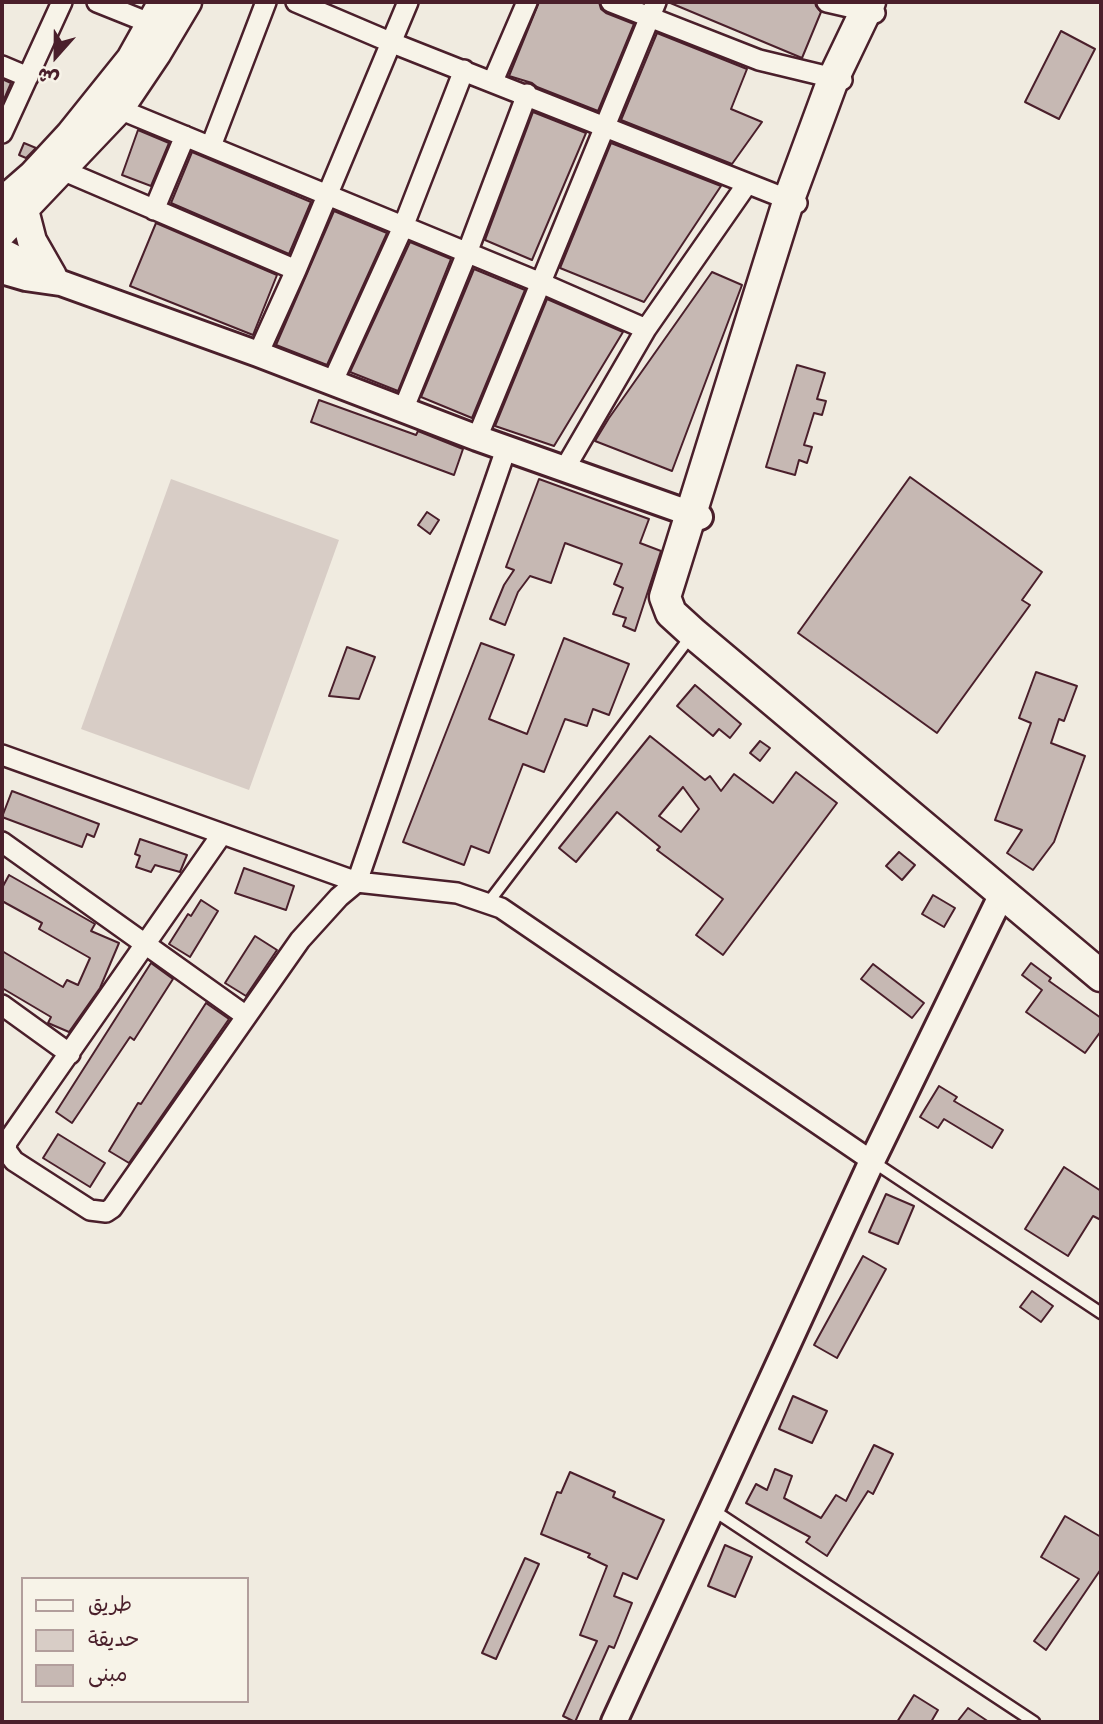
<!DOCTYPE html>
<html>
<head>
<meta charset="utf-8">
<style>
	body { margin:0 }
	#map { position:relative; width:1103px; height:1724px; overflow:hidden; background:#f0ebe0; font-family:"Balsamiq Sans","Playpen Sans Arabic",sans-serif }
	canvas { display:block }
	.frame { position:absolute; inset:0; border:4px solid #4a1f2b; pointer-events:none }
	.legend { position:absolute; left:21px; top:1577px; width:228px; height:126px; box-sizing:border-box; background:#f7f3e8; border:2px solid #b29e9c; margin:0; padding:9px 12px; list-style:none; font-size:21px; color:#4a1f2b }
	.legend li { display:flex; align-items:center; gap:14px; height:35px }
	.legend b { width:35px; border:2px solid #b29e9c }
	.north { position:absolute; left:21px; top:21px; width:70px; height:70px; -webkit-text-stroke:5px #f7f3e8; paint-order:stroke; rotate:201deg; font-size:19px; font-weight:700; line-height:28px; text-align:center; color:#4a1f2b }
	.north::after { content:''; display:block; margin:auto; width:24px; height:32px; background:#4a1f2b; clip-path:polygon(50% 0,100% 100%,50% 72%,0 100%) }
</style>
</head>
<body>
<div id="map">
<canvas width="1103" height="1724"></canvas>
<div class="frame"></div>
<ul class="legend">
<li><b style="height:9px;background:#f7f3e8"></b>طريق</li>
<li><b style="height:19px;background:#d8cdc6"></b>حديقة</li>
<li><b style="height:19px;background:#c6b8b3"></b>مبنى</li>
</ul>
<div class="north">ش</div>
</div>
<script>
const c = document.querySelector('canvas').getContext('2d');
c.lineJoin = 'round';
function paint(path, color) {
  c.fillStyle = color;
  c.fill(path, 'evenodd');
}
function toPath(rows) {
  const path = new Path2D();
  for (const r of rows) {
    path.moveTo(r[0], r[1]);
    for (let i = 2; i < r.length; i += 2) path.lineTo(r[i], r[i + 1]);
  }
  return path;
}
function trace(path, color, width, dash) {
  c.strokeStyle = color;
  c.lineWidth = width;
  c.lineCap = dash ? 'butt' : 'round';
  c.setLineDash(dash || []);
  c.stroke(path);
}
paint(toPath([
	[171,479,339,540,249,790,81,729]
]), '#d8cdc6');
const building = toPath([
	[539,2,599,2,601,9,606,13,634,24,598,111,537,87,532,83,509,76,539,2],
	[668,2,815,2,816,6,821,12,802,58,668,2],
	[1061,31,1095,49,1059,119,1025,102,1061,31],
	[657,33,747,69,731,109,762,122,732,164,621,120,657,33],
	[2,79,11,83,2,104,2,79],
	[533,112,586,133,532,260,485,240,533,112],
	[138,130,169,143,151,186,122,175,138,130],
	[24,143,36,148,26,158,19,155,24,143],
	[611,143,721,186,644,302,560,268,611,143],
	[192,152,311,202,289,254,171,203,192,152],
	[334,211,387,233,327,365,276,345,334,211],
	[156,223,277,275,253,335,130,286,156,223],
	[410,242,451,259,398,391,350,372,410,242],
	[474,269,525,290,472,418,421,397,474,269],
	[712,272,742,285,672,471,595,441,609,418,712,272],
	[547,299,623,332,554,446,495,426,547,299],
	[797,365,825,373,817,399,826,401,822,415,814,413,804,445,812,447,807,463,799,460,795,475,766,467,797,365],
	[319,400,416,435,418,431,463,449,454,475,311,422,319,400],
	[910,477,1042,572,1022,600,1030,605,937,733,798,633,910,477],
	[539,479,649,519,640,543,661,551,635,631,623,626,626,618,613,614,623,588,614,584,622,564,565,543,551,583,530,576,518,592,505,625,490,619,504,585,514,570,506,567,539,479],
	[427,512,439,520,430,534,418,525,427,512],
	[564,638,629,664,609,715,593,709,587,726,565,719,544,772,523,764,489,853,471,846,464,865,403,842,481,643,514,655,489,719,527,734,564,638],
	[347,647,375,657,359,699,329,696,347,647],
	[1036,672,1077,686,1064,721,1059,719,1051,743,1085,756,1054,842,1033,870,1007,853,1022,830,995,820,1031,723,1019,718,1036,672],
	[695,685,741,724,730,738,719,729,713,736,677,706,695,685],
	[650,736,705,780,710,776,721,791,734,774,773,803,796,772,837,803,723,955,696,935,723,899,657,850,660,847,617,812,576,862,559,848,650,736],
	[683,787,699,809,681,832,659,816,683,787],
	[760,741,770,748,760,761,750,753,760,741],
	[12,791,99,824,94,837,87,834,82,847,2,817,12,791],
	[140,839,187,855,180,872,155,865,151,872,136,867,140,856,135,854,140,839],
	[899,852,915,865,902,880,886,866,899,852],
	[244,868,294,886,286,910,235,893,244,868],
	[9,875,95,924,91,931,119,943,100,988,69,1032,48,1023,51,1017,2,988,2,951,63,987,67,980,78,985,90,958,39,929,42,923,2,901,2,888,9,875],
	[933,895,955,908,944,927,922,914,933,895],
	[201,900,218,911,190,957,169,944,188,914,191,916,201,900],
	[255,936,277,950,246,996,225,983,255,936],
	[151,963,173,979,134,1040,130,1037,72,1123,56,1112,151,963],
	[1031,963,1051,978,1049,981,1101,1018,1101,1031,1085,1053,1026,1012,1042,990,1022,975,1031,963],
	[873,964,924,1003,912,1018,861,979,873,964],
	[206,1003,229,1019,129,1163,109,1151,138,1103,141,1104,206,1003],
	[939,1086,957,1097,954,1101,1003,1130,992,1148,944,1119,938,1128,920,1117,939,1086],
	[58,1134,105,1163,90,1187,43,1158,58,1134],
	[1064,1167,1101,1191,1101,1220,1093,1216,1068,1256,1025,1229,1064,1167],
	[886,1194,914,1206,898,1244,869,1232,886,1194],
	[863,1256,886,1269,837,1358,814,1345,863,1256],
	[1032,1291,1053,1306,1041,1322,1020,1307,1032,1291],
	[793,1396,827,1411,812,1443,779,1429,793,1396],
	[874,1445,893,1454,873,1494,868,1491,827,1556,806,1542,810,1537,746,1503,756,1484,767,1490,775,1469,792,1476,784,1498,821,1518,836,1495,846,1501,874,1445],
	[570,1472,615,1492,613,1497,664,1520,637,1579,623,1573,614,1596,632,1603,614,1648,609,1646,575,1722,563,1716,597,1641,580,1635,607,1566,588,1557,590,1554,541,1534,557,1492,561,1493,570,1472],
	[1065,1516,1101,1537,1101,1569,1046,1650,1034,1641,1079,1579,1041,1557,1065,1516],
	[725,1545,752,1557,735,1597,708,1586,725,1545],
	[525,1558,539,1564,496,1659,482,1653,525,1558],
	[914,1695,938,1710,931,1722,897,1722,914,1695],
	[968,1708,989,1722,957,1722,968,1708]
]);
paint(building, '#c6b8b3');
trace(building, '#4a1f2b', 2);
const service = toPath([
	[488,903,691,636],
	[872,1161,1101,1313],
	[713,1510,1034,1722]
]);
const minor = toPath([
	[97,2,152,24],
	[296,2,390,42,797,203],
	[611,2,759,60,842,80],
	[827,2,875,13],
	[2,66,28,77],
	[493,81,527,2],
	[119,109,541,283,646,329],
	[2,133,62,2],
	[211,146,266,2],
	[62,170,296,270],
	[154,210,185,136],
	[258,354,296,270,408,2],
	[332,383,403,227,464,70],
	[403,410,467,253,527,94],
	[477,438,656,2],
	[564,470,646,329,747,184],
	[2,755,357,882,457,893,501,908,872,1161],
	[222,834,7,1142,6,1150,14,1161,90,1210,106,1212,112,1208,300,940,339,897,357,882,506,449],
	[2,842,246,1016],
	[2,1005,70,1054]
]);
const tertiary = toPath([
	[2,251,49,275],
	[2,271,26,278,61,283,258,354,477,438,700,517],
	[614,1722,872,1161,1002,894]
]);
const secondary = toPath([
	[2,202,33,175,70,135,131,59,163,2],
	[24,210,32,241,52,276],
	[2,232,119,109,156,54,187,2]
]);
const primary = toPath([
	[870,2,834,77,789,199,665,597,671,613,694,634,1101,976]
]);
trace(service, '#4a1f2b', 15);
trace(minor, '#4a1f2b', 24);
trace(tertiary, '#4a1f2b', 30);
trace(secondary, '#4a1f2b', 33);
trace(primary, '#4a1f2b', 35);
trace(service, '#f7f3e8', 10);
trace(minor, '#f7f3e8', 19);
trace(tertiary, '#f7f3e8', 24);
trace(secondary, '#f7f3e8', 28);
trace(primary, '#f7f3e8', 30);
</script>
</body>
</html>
